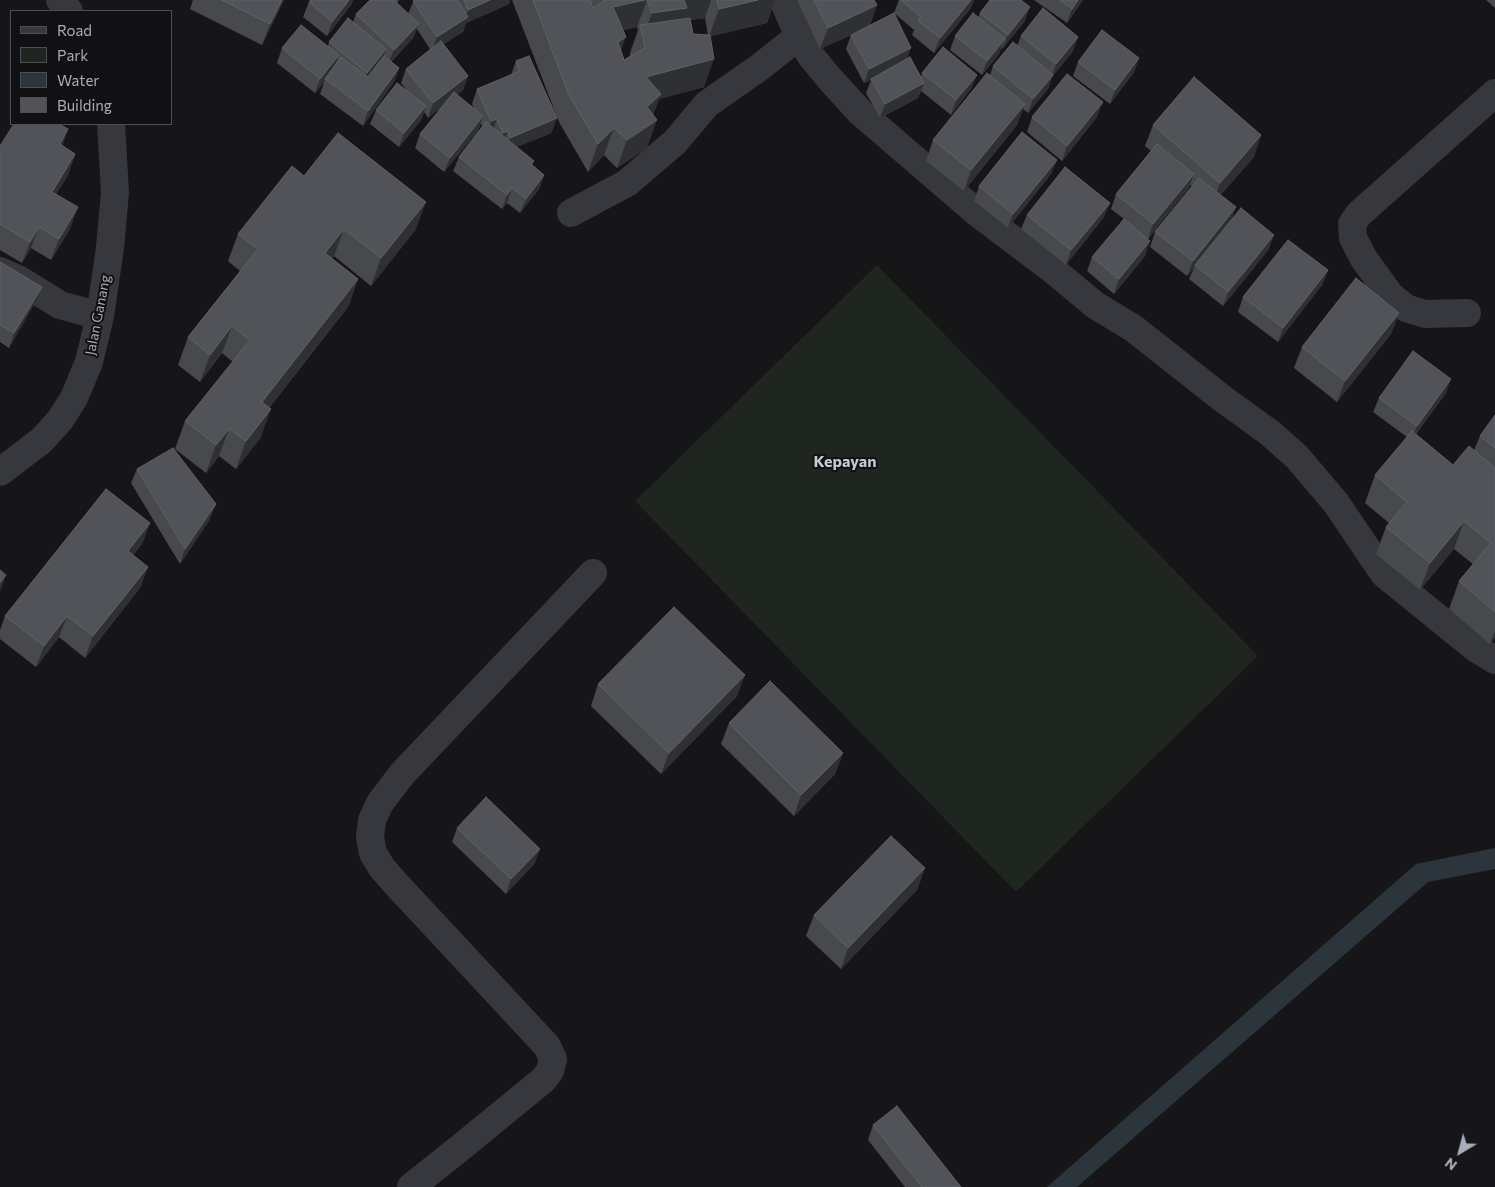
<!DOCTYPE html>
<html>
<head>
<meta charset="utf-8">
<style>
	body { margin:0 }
	#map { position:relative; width:1495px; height:1187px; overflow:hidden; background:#161618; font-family:Commissioner,sans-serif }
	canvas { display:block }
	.legend { position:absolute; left:10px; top:10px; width:162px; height:115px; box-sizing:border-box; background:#111113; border:1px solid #4d4f55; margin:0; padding:6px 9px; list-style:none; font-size:15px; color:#a8adb8 }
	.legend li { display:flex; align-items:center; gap:10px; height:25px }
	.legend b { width:25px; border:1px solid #4d4f55 }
	.north { position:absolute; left:1435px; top:1127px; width:50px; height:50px; -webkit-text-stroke:4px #111113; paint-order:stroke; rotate:217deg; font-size:14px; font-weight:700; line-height:20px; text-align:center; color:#a8adb8 }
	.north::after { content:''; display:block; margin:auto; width:18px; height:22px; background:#a8adb8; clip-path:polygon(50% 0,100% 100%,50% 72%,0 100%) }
</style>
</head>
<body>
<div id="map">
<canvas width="1495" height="1187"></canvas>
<ul class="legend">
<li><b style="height:6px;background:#37383d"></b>Road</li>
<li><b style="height:14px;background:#1e261f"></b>Park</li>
<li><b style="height:14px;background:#2c353c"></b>Water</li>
<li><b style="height:14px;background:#525359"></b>Building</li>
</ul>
<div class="north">N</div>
</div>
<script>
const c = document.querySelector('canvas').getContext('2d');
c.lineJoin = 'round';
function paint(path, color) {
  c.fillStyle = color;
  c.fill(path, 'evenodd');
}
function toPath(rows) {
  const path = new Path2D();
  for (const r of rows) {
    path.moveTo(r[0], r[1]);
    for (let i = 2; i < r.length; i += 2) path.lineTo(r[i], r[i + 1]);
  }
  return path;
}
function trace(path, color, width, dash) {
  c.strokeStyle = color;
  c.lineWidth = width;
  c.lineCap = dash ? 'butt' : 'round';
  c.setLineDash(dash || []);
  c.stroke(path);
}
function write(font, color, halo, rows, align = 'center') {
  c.font = font + ' Commissioner,sans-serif';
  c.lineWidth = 4;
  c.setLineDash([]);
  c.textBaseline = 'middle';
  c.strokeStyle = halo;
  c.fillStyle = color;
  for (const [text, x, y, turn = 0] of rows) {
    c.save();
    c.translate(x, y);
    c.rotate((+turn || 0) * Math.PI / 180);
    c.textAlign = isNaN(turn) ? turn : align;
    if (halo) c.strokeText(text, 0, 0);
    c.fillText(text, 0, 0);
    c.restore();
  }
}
paint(toPath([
	[877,265,1258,656,1016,892,635,501]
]), '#1e261f');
paint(toPath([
	[1495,848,1495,869,1428,882,1077,1187,1047,1187,1416,864]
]), '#2c353c');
trace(toPath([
	[60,0,69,11],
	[783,0,799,36,811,56,829,78,861,113,975,211,1053,270,1095,305,1133,328,1223,399,1270,433,1297,457,1336,503,1384,574,1474,647,1495,660],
	[571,213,627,183,675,142,707,104,760,67,799,36],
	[0,271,18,279,60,305,100,316],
	[1467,313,1425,314,1406,308,1390,295,1364,259,1353,238,1352,224,1359,214,1495,93],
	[0,472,42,440,60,420,74,398,89,362,100,316,110,248,115,192,111,124],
	[411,1187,460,1148,543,1080,550,1071,553,1059,547,1046,397,885,382,868,373,853,370,837,372,820,380,803,402,774,593,573]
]), '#37383d', 28);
paint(toPath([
	[193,0,284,0,262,45,190,9],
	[311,0,353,0,351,5,327,36,303,17,309,2],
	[370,0,399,0,397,3,408,14,414,0,510,0,509,4,466,23,463,32,443,44,468,76,463,90,457,95,474,109,472,104,477,89,511,75,516,61,557,118,551,133,517,147,534,161,532,165,544,175,539,189,520,213,507,203,502,209,453,171,459,157,482,127,481,123,478,131,444,172,415,148,420,134,444,105,428,118,424,112,421,120,399,147,370,124,376,110,407,91,401,83,406,69,430,49,417,29,413,38,391,62,399,68,394,82,363,126,320,94,324,83,315,93,277,63,282,48,328,46,329,42,353,22,356,14],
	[512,0,775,0,767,23,710,36,704,87,659,99,653,115,647,148,617,168,604,155,588,172,559,122],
	[705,18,708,35,693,34,690,20],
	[637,27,638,30,630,53,630,56,624,60,621,50,623,30],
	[797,0,874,0,877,5,870,25,907,59,921,77,922,73,977,75,971,89,951,115,921,91,918,98,880,118,866,93,871,80,864,83,846,49,851,35,820,49],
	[899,0,974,0,971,8,934,53,912,35,914,30,894,13],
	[1034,0,1083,0,1067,23],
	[1486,0,1495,0,1495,8],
	[980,13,1025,21,1002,49,1001,48,999,54,982,75,950,50,955,36,978,17],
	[1021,36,1078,37,1073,51,1052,77,1048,89,1028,113,1023,109,1017,125,964,191,926,161,933,140,990,75,993,66,1017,46],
	[1139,58,1134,72,1110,104,1073,76,1078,62],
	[1032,117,1097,117,1062,161,1027,132],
	[1153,125,1261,135,1254,157,1220,195,1231,221,1269,249,1223,306,1189,279,1194,268,1187,276,1150,247,1155,232,1192,186,1190,185,1189,188,1148,239,1145,256,1114,294,1087,271,1092,257,1124,219,1111,209,1116,194,1151,151,1145,146],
	[0,146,62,146,75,154,68,175,56,194,70,229,51,260,31,248,22,263,0,250],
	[1057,160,1051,174,1008,228,974,201,979,186],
	[304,176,416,229,371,286,334,256,332,259,358,279,348,307,269,408,261,437,236,469,219,456,206,473,175,449,185,421,233,362,222,353,200,382,178,365,188,337,240,271,228,261,238,234],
	[1027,215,1104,217,1066,265,1021,229],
	[0,262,42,287,36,301,9,348,0,342],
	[1328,270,1322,285,1278,342,1238,312,1243,297],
	[1399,313,1391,334,1337,402,1294,368,1302,347],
	[1446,393,1416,434,1453,465,1474,450,1480,436,1495,415,1495,638,1490,644,1449,609,1459,581,1473,564,1454,549,1420,590,1376,554,1386,527,1389,523,1365,503,1375,475,1407,437,1373,412,1379,398],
	[137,469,210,519,180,564,131,483],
	[150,523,142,544,133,555,148,567,140,588,85,658,59,637,36,667,0,639,0,630,5,616],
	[598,684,737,696,661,774,591,706],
	[729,723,843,753,835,774,794,816,721,744],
	[457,828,535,863,506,894,452,842],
	[925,868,917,890,841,969,806,936,814,915],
	[873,1125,961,1187,905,1187,868,1140]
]), '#47494d');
paint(toPath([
	[282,0,284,0,262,45,270,24],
	[349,0,353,0,351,5,327,36,332,22],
	[490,0,510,0,509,4,466,23,463,32,432,52,437,37,464,20,468,10],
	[645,0,647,0,637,27,603,34,613,7],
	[681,0,711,0,705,18,682,21,677,35,642,40,652,13],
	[758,0,775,0,767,23,709,37,719,9],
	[971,0,974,0,971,8,934,53,940,38],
	[1078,0,1083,0,1067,23,1072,9],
	[877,5,869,27,820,49,828,28],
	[1030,7,1025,21,1002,49,1008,35],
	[419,24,413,38,388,64,394,50],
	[626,37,616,65,618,42],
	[1078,37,1073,51,1052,77,1048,89,1028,113,1033,99,1052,76,1056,64],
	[1005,39,999,54,982,75,987,61],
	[911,48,906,62,864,83,869,69],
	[386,49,381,64,362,87,367,73],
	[339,55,334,70,325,79,324,83,315,93,320,79],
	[1139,58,1134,72,1110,104,1115,90],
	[714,59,704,87,659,99,651,121,657,120,647,148,617,168,627,140,646,77],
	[399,68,394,82,363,126,368,111],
	[977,75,971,89,951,115,956,100],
	[468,76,463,90,428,118,433,103],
	[924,83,918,98,880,118,885,104],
	[1103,102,1097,117,1062,161,1067,146],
	[1025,104,1017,125,964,191,971,170],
	[426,106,421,120,399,147,404,133],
	[483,116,478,131,444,172,450,158],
	[557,118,551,133,505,152,510,138],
	[497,119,492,133,486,135,491,121],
	[614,128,604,155,588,172,598,144],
	[68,129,61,151,60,144],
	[508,131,502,146,498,147,503,133],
	[1261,135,1254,157,1213,204,1220,183],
	[75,154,68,175,45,213,52,192],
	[1057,160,1051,174,1008,228,1013,214],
	[1194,174,1189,188,1148,239,1153,224],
	[544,175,539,189,520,213,526,199],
	[512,188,507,203,502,209,507,195],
	[426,202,416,229,371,286,381,258],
	[1110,203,1104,217,1066,265,1071,250],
	[78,207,70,229,51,260,59,239],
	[1236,207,1231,222,1195,265,1194,268,1187,276,1193,261],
	[39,227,31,248,22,263,30,242],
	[344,229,334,256,315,281,325,253],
	[1274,235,1269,249,1223,306,1228,292],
	[1150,241,1145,256,1114,294,1119,279],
	[1328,270,1322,285,1278,342,1283,328],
	[358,279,348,307,251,430,262,402],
	[42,287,36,301,9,348,14,333],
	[1399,313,1391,334,1337,402,1345,381],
	[232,326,222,353,200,382,210,355],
	[1451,379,1446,393,1411,440,1417,426],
	[271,409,261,437,236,469,246,441],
	[229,429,219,456,206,473,216,445],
	[216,504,210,519,180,564,185,549],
	[1464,521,1454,549,1420,590,1430,563],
	[150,523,142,544,120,572,128,551],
	[148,567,140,588,85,658,93,636],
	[6,575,1,589,0,590,0,583],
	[67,616,59,637,36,667,44,646],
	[1495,631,1495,638,1490,644],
	[745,675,737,696,661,774,669,753],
	[843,753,835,774,794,816,801,795],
	[540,849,535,863,506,894,511,879],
	[925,868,917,890,841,969,848,948]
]), '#2f3033');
const building = toPath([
	[222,0,282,0,270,24,222,0],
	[311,0,349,0,332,22,309,2,311,0],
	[370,0,394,0,419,24,394,50,356,14,370,0],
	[414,0,457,0,468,17,437,37,413,1,414,0],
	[464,0,490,0,468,10,464,0],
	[533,0,590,0,593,8,604,1,603,0,645,0,613,7,626,37,618,42,624,60,645,48,640,25,690,18,693,34,710,35,714,59,646,77,661,94,647,107,657,120,627,140,614,128,598,144,569,95,533,0],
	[647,0,684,0,687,8,652,13,647,0],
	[717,0,758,0,719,9,717,0],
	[814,0,874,0,877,5,828,28,814,0],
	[901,0,971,0,940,38,918,21,921,17,901,0],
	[990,0,1021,0,1030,7,1008,35,980,13,990,0],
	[1060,0,1078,0,1072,9,1060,0],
	[1043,8,1078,37,1056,64,1021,36,1043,8],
	[894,13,911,48,869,69,851,35,894,13],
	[973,13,1005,39,987,61,955,36,973,13],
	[348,18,386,49,367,73,329,42,348,18],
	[301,25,339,55,320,79,282,48,301,25],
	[1102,30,1139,58,1115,90,1078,62,1102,30],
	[441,41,468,76,433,103,406,69,441,41],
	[1013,42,1053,75,1033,99,993,66,1013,42],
	[943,47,977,75,956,100,922,73,943,47],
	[384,56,399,68,368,111,325,79,341,57,368,77,384,56],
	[529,56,557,118,510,138,508,131,503,133,497,119,491,121,477,89,520,71,516,61,529,56],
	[910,57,924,83,885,104,871,79,910,57],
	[987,73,1025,104,971,170,933,140,987,73],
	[1067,74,1103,102,1067,146,1032,117,1067,74],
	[1194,77,1261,135,1220,183,1153,125,1194,77],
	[397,83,426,106,404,133,376,110,397,83],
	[454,92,483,116,450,158,420,134,454,92],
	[486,122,534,161,531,164,544,175,526,199,512,188,507,195,459,157,486,122],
	[14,124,59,124,68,129,60,144,75,154,52,192,78,207,59,239,39,227,30,242,0,224,0,146,14,124],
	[1022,132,1057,160,1013,214,979,186,1022,132],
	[338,133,426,202,381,258,344,229,325,253,358,279,262,402,271,409,246,441,229,429,216,445,185,421,250,340,232,326,210,355,188,337,258,249,238,234,292,166,304,176,338,133],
	[1157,144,1194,174,1153,224,1116,194,1157,144],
	[1065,167,1110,203,1071,250,1027,215,1065,167],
	[1199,178,1236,207,1193,261,1155,232,1199,178],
	[1241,208,1274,235,1228,292,1195,265,1241,208],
	[1124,219,1150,241,1119,279,1092,257,1124,219],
	[1288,240,1328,270,1283,328,1243,297,1288,240],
	[0,262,42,287,14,333,0,325,0,262],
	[1356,278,1399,313,1345,381,1302,347,1356,278],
	[1413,351,1451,379,1417,426,1379,398,1413,351],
	[1495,415,1495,448,1480,436,1495,415],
	[1412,431,1453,465,1469,446,1495,468,1495,612,1459,581,1491,543,1464,521,1430,563,1386,527,1407,502,1375,475,1412,431],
	[173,448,216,504,185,549,137,469,173,448],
	[106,489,150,523,128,551,148,567,93,636,67,616,44,646,5,616,106,489],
	[0,570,6,575,0,583,0,570],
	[674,607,745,675,669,753,598,684,674,607],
	[770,681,843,753,801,795,729,723,770,681],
	[486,797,540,849,511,879,457,828,486,797],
	[891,836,925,868,848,948,814,915,891,836],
	[897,1106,961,1187,922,1187,873,1125,897,1106]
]);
paint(building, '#525359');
trace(building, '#5f6168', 1);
write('14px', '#a8adb8', '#111113', [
	["Jalan Ganang",98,315,-79]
]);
write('bold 16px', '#c9ccd4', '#111113', [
	["Kepayan",845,462]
]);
</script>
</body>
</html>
